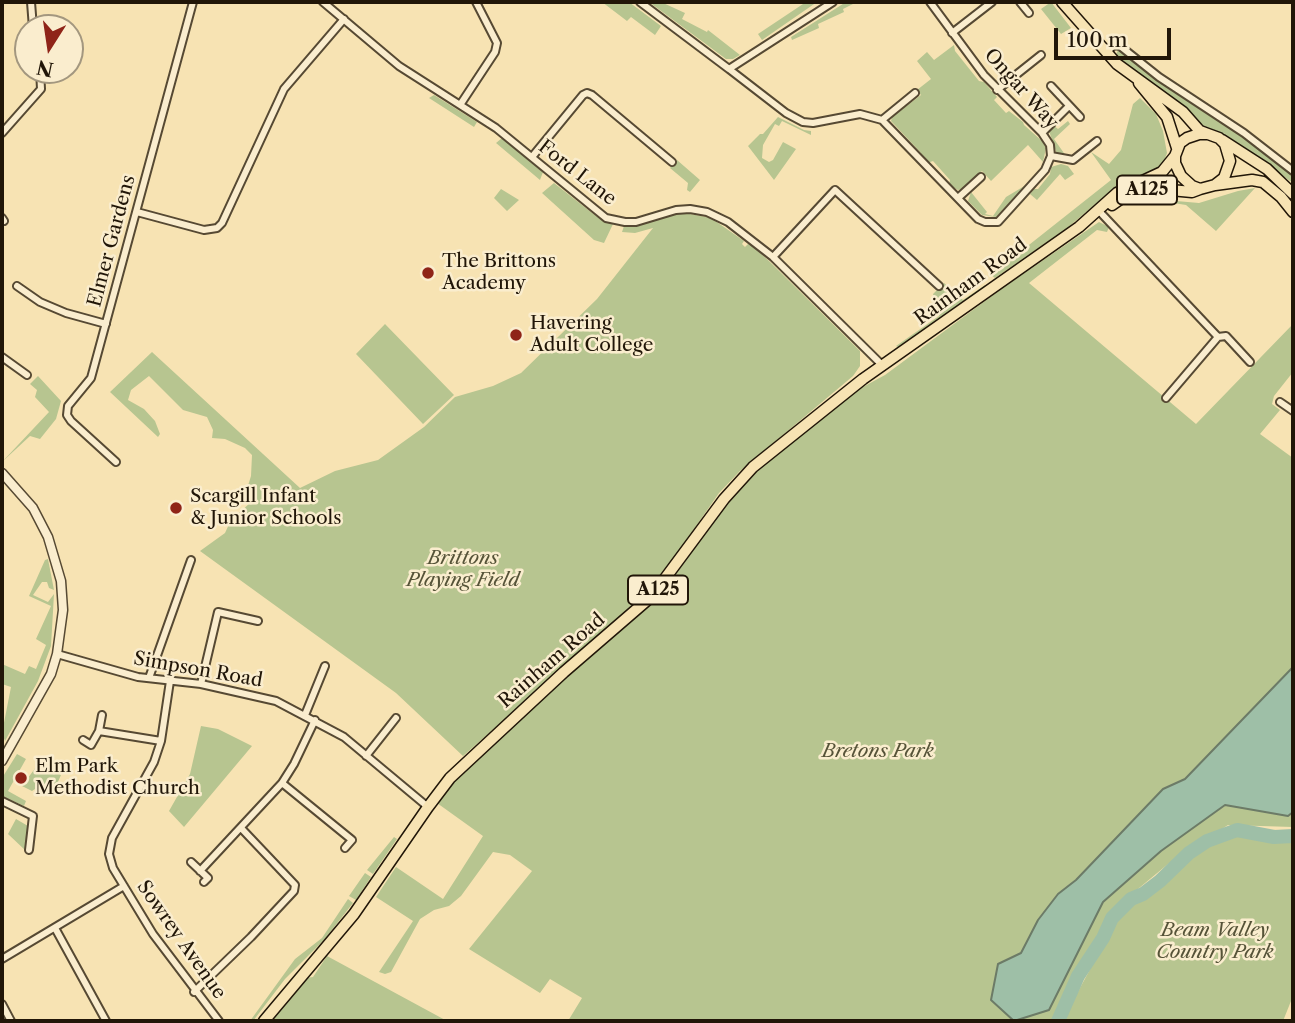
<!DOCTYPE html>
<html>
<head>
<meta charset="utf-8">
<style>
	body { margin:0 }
	#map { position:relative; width:1295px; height:1023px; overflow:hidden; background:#f7e3b3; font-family:"Libre Caslon Text",serif }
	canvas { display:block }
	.frame { position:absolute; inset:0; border:4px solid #211608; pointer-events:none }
	.north { position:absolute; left:14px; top:14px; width:70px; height:70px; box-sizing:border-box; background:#faedce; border:2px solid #a3977f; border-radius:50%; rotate:192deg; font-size:19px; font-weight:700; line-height:28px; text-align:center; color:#211608 }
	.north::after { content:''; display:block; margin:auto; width:24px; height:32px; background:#8f2418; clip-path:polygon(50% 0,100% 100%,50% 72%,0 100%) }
	.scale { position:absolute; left:1054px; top:28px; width:117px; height:32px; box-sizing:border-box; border:4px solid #211608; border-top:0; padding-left:9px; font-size:21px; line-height:24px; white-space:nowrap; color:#211608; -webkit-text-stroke:5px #faedce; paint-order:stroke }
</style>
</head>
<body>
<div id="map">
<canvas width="1295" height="1023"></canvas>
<div class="frame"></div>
<div class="north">N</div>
<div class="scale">100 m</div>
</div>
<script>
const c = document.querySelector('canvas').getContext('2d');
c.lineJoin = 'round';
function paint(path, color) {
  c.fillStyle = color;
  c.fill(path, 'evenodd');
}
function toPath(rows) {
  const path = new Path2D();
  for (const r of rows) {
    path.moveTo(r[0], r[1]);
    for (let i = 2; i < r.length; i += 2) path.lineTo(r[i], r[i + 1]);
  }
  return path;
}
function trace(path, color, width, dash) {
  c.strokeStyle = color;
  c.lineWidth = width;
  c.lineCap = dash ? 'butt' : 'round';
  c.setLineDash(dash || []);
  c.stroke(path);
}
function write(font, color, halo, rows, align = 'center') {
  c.font = font + ' "Libre Caslon Text",serif';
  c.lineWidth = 5;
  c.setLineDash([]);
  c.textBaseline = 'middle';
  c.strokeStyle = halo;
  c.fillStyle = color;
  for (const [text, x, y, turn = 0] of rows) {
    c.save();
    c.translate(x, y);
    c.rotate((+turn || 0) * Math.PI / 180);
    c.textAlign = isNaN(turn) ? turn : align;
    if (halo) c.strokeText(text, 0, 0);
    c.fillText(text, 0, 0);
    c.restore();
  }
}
paint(toPath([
	[602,2,629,2,661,26,655,35,631,17,627,21],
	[649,2,661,2,685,13,682,19,707,32,708,30,740,55,733,59,726,59],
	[806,2,817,2,762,40,758,34],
	[846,2,857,2,843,9,844,12,818,24,819,28,792,40,791,37],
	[1051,2,1071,28,1061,34,1041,9],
	[954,45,955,51,979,81,984,82,997,97,994,100,1006,113,1009,111,1023,122,1024,125,1042,141,1046,148,1043,162,1028,145,991,181,982,171,963,189,958,190,949,185,950,180,933,161,927,163,921,157,921,153,891,121,892,117,921,95,917,90,931,79,917,61,927,52,934,60],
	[1118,50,1155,78,1246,138,1293,175,1293,183,1236,143,1202,129,1181,104,1115,57],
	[434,95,477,122,474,127,429,98],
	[1140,98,1156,114,1163,131,1167,153,1162,166,1157,171,1121,186,1119,184,1066,229,995,278,991,275,1111,180,1091,152,1109,164,1121,150,1133,104],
	[778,117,804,130,811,131,811,135,782,121,779,126,775,124,763,145,762,158,769,162,773,160,783,142,796,149,774,180,748,146,760,134,763,134],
	[1068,121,1070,124,1054,139,1066,156,1057,154,1049,131,1053,125,1058,129],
	[502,138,543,172,540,180,496,143],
	[677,160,700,180,690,192,687,190,688,183,670,168],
	[1061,164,1068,166,1074,174,1065,180,1060,174,1037,200,1030,194,1034,189,1038,189,1050,174,1051,167],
	[554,183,596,216,613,224,604,243,594,240,542,193],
	[1026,185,996,217,982,215,968,201,971,192,987,212,985,214,993,216,1006,197],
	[1255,188,1216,231,1186,205,1142,198,1199,203,1238,191],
	[501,189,519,200,507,211,494,198],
	[676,214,690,214,711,218,744,241,742,244,745,247,749,243,769,261,860,351,860,366,853,376,740,471,719,493,662,575,642,598,463,756,396,693,200,551,225,533,231,520,250,503,246,492,251,476,252,455,245,448,225,439,212,438,213,430,207,417,183,410,149,376,131,390,128,400,144,409,155,421,160,434,158,437,110,392,152,352,300,488,335,471,378,460,424,427,455,397,493,386,521,373,597,299,653,228,635,233,622,232,624,226,636,225],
	[1099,222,1109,227,1107,232,1097,230,1029,283,1196,424,1293,324,1293,372,1274,396,1272,404,1280,410,1260,434,1293,458,1293,827,1228,825,1168,864,1115,908,1078,984,1057,1021,568,1021,582,998,550,979,540,993,469,949,532,871,510,855,493,852,461,896,449,906,434,910,420,919,391,972,385,974,379,972,413,921,376,897,396,867,443,899,483,836,437,803,464,768,567,674,645,609,669,584,734,493,754,472,861,388,885,375,1004,287],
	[944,283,963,300,985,285,985,288,898,347,896,346,939,316,933,294],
	[385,324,454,395,423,424,356,354],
	[38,376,61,401,56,419,40,439,30,436,2,462,49,412,35,397,37,390,30,384],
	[48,559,54,590,49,588,47,582,42,582,33,595,48,602,54,594,51,646,38,681,5,741,2,733,11,687,2,684,2,664,25,674,29,666,36,669,46,645,36,639,51,606,29,596,45,560],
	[201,726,218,729,252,746,184,827,169,811,190,774],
	[17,754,26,759,8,791,26,801,24,806,2,796,2,778],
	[39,763,61,775,52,795,38,787,32,791,22,786],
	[16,819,28,826,26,851,8,834],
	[1238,835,1293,842,1293,996,1283,1021,1062,1021,1124,907,1145,897,1209,844],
	[394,837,397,839,373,874,367,870],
	[365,873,371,877,356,900,349,896],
	[348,899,353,903,324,940,285,979,253,1021,250,1021,295,959,322,938],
	[327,956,447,1021,270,1021,306,978,313,977]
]), '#b7c590');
const water = toPath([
	[1293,667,1293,812,1288,816,1225,805,1161,851,1103,902,1049,1010,1014,1021,991,1000,998,964,1021,953,1038,920,1058,894,1076,880,1163,789,1185,779,1293,667]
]);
paint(water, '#9ebfa7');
trace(water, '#6c7b67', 2);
trace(toPath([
	[1058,1021,1078,976,1103,938,1112,918,1131,899,1143,894,1160,881,1189,853,1207,841,1237,830,1274,837,1293,836]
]), '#9ebfa7', 14);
const minor = toPath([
	[31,2,33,28],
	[323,2,399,66,496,128,606,218,625,222,636,222,676,210,690,209,707,212,728,222,773,257,883,366],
	[640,2,729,69,833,2],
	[1020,2,1029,13],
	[952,33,992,2],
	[1106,53,1114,45,1120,46,1159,77,1244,133,1293,171],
	[729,69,786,113,803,122,813,123,860,114,882,120,978,219,985,222,998,222,1045,170,1051,156,1050,145,1042,133,984,75,930,2],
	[1051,86,1080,117],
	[997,90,1041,55],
	[460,105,495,52,497,43,476,2],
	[882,120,915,93],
	[2,133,41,89,40,70],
	[1042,133,1069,106],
	[1051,156,1073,160,1097,141],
	[532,157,583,95,587,93,592,95,672,162],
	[958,198,981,177],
	[1099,211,1218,337,1226,336,1250,362],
	[137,212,204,230,217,228,222,223,284,89,344,19],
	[2,218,4,221],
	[773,257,835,190,939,286],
	[17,286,40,302,66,313,106,324],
	[2,357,27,375],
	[1166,398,1218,337],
	[1280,402,1293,411],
	[116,462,71,421,67,415,68,406,91,378,193,2],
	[57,654,138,677,201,684,276,701,344,737,428,807],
	[149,678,191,560],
	[170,681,161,741,154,762,112,838,109,854,113,868,153,934,219,1021],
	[201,684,218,612,258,621],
	[305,715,325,666],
	[99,731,102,715],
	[83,740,91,745,99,731,161,741],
	[366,756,396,718],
	[282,783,352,840,345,848],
	[2,801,33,816,29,850],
	[191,862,208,878,204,882],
	[200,871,282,783,294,764,315,720],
	[55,928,106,1021],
	[2,959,124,886],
	[194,992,251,937,294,891,295,885,241,828],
	[2,1004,11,1021]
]);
const tertiary = toPath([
	[2,473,33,508,48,537,61,581,63,610,57,654,51,674,2,761]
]);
const primary = toPath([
	[1062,2,1117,64,1183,112,1198,129,1200,131,1208,134,1219,138,1225,144,1230,161,1224,178,1215,185,1200,189,1192,186,1181,176,1175,163,1175,156,1180,143,1187,138,1199,134,1208,134],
	[1139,83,1167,117,1177,148],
	[1222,140,1267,169,1293,194],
	[1215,185,1252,180,1263,182,1281,197,1293,212],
	[1112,205,1122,198,1147,190,1160,189,1192,192,1200,189],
	[264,1021,354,914,428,807,450,778,564,672,652,596,724,499,753,467,863,379,1079,227,1117,193,1162,172,1175,156]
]);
trace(minor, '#564933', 10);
trace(tertiary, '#564933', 11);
trace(primary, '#211608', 13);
trace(minor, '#faedce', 6);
trace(tertiary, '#faedce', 8);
trace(primary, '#f7e3b3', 10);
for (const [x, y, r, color] of [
	[428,273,7,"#8f2418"],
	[516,335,7,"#8f2418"],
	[176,508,7,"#8f2418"],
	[21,778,7,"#8f2418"]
]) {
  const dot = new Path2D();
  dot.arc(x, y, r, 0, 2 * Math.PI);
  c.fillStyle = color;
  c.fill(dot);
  trace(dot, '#faedce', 2.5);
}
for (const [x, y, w] of [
	[1147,190,60],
	[658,590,60]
]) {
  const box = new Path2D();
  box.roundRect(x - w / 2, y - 14.5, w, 29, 5);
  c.fillStyle = '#faedce';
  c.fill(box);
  trace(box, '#211608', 2);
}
write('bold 18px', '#211608', null, [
	["A125",1147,190],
	["A125",658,590]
]);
write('19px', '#211608', '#faedce', [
	["Ongar Way",1021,89,48],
	["Ford Lane",577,173,38],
	["Elmer Gardens",112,241,-75],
	["Rainham Road",971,282,-36],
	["Rainham Road",552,661,-41],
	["Simpson Road",198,670,10],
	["Sowrey Avenue",181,940,55]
]);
write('19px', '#211608', '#faedce', [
	["The Brittons",442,262],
	["Academy",442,284],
	["Havering",530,324],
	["Adult College",530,346],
	["Scargill Infant",190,497],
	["& Junior Schools",190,519],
	["Elm Park",35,767],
	["Methodist Church",35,789]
], 'left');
write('italic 19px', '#565338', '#faedce', [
	["Brittons",463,559],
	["Playing Field",463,581],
	["Bretons Park",878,752],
	["Beam Valley",1215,931],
	["Country Park",1215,953]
]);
</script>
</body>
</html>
